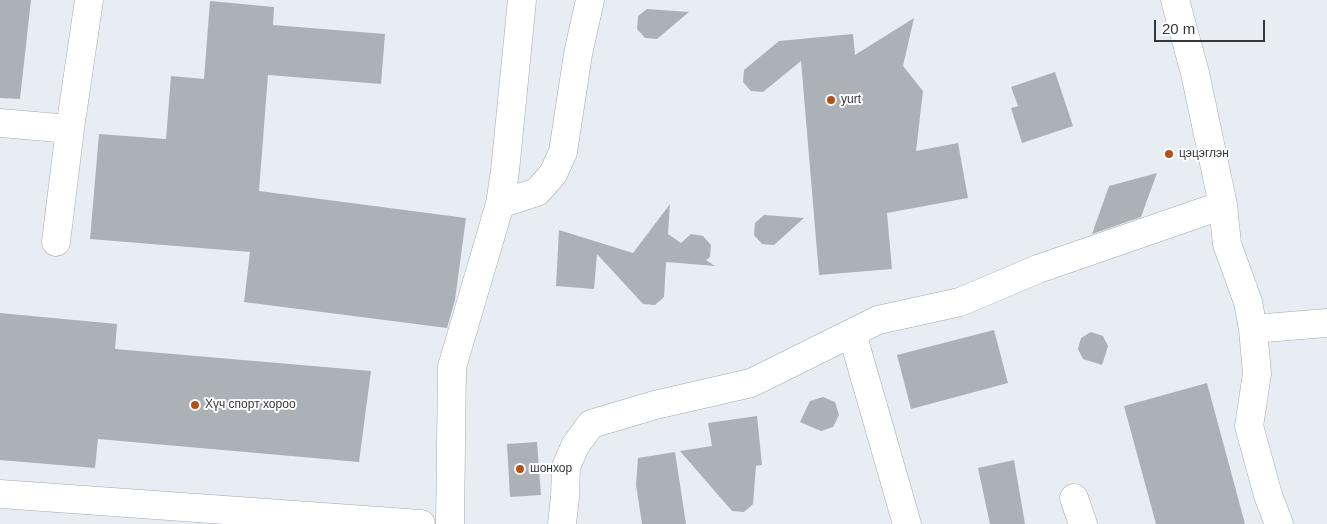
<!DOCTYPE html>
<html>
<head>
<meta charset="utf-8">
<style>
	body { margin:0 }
	#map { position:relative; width:1327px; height:524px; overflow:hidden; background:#e8edf4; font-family:Helvetica,sans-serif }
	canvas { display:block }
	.scale { position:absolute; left:1154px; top:20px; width:111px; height:22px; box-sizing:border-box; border:2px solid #35373a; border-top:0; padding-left:6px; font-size:15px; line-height:18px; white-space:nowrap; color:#35373a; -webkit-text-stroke:4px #fff; paint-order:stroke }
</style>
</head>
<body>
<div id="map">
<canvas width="1327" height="524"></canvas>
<div class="scale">20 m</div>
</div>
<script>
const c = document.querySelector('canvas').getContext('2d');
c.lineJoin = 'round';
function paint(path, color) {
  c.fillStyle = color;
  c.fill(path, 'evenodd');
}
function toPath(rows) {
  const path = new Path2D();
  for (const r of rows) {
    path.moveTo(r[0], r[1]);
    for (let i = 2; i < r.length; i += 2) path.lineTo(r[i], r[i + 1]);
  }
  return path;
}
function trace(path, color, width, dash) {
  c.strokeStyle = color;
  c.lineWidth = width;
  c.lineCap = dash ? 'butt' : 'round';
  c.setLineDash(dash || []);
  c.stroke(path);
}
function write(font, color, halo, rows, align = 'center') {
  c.font = font + ' Helvetica,sans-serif';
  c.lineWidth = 4;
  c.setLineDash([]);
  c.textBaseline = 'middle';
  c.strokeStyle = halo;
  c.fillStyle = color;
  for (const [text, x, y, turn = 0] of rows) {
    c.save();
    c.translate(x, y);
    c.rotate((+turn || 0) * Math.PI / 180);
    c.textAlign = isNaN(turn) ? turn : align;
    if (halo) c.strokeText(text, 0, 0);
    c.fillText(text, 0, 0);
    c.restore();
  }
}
paint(toPath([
	[0,0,31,0,20,99,0,98],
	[210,1,274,7,273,25,385,34,381,84,268,75,259,191,466,218,455,300,447,328,244,302,250,252,90,239,99,134,166,139,171,76,204,79],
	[647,9,689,12,657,39,645,38,637,29,638,16],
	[914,18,903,66,923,91,916,151,958,143,968,198,887,213,892,269,819,275,801,61,763,92,751,91,743,82,744,70,779,41,853,34,855,55],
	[1055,72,1073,126,1022,143,1011,108,1018,106,1011,87],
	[1157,173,1141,217,1092,234,1109,186],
	[670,204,668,234,681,243,691,234,703,236,711,245,710,257,706,260,715,266,666,262,664,297,655,305,643,304,597,254,594,289,556,286,559,230,633,253],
	[764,215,804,218,774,245,762,244,754,235,755,223],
	[0,313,117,324,115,349,371,371,359,462,98,439,95,468,0,460],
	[994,330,1008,383,911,409,897,355],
	[1091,332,1103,336,1108,346,1102,365,1083,359,1078,349,1081,338],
	[1207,383,1245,524,1156,524,1124,406],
	[823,397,835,402,839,415,833,427,821,431,800,422,810,401],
	[757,416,762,465,756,466,753,504,744,512,732,511,680,451,712,446,708,423],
	[537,442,541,495,510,497,507,444],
	[675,452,686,524,642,524,636,485,638,458],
	[1014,460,1025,524,990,524,978,468]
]), '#acb1b8');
const minor = toPath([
	[1175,0,1195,73,1223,205,1227,244,1248,302,1253,329,1257,374,1249,426,1268,495,1279,524],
	[0,123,70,129,56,242],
	[70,129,89,0],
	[500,204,537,192,553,174,563,152,578,54,590,0],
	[1253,329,1327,323],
	[852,333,907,524],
	[0,494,421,524],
	[1074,498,1083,524],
	[450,524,452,367,500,204,505,171,522,0],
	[562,524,565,497,566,467,575,446,591,424,655,405,751,383,878,320,960,302,1038,269,1223,205]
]);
trace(minor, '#a3a8af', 29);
trace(minor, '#fff', 28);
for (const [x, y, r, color] of [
	[831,100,5,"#b4511a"],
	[1169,154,5,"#b4511a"],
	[195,405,5,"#b4511a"],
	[520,469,5,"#b4511a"]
]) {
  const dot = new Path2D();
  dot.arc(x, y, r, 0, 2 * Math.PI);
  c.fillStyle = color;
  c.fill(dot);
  trace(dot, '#fff', 2);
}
write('12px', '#35373a', '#fff', [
	["yurt",841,100],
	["цэцэглэн",1179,154],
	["Хүч спорт хороо",205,405],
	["шонхор",530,469]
], 'left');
</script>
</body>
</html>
